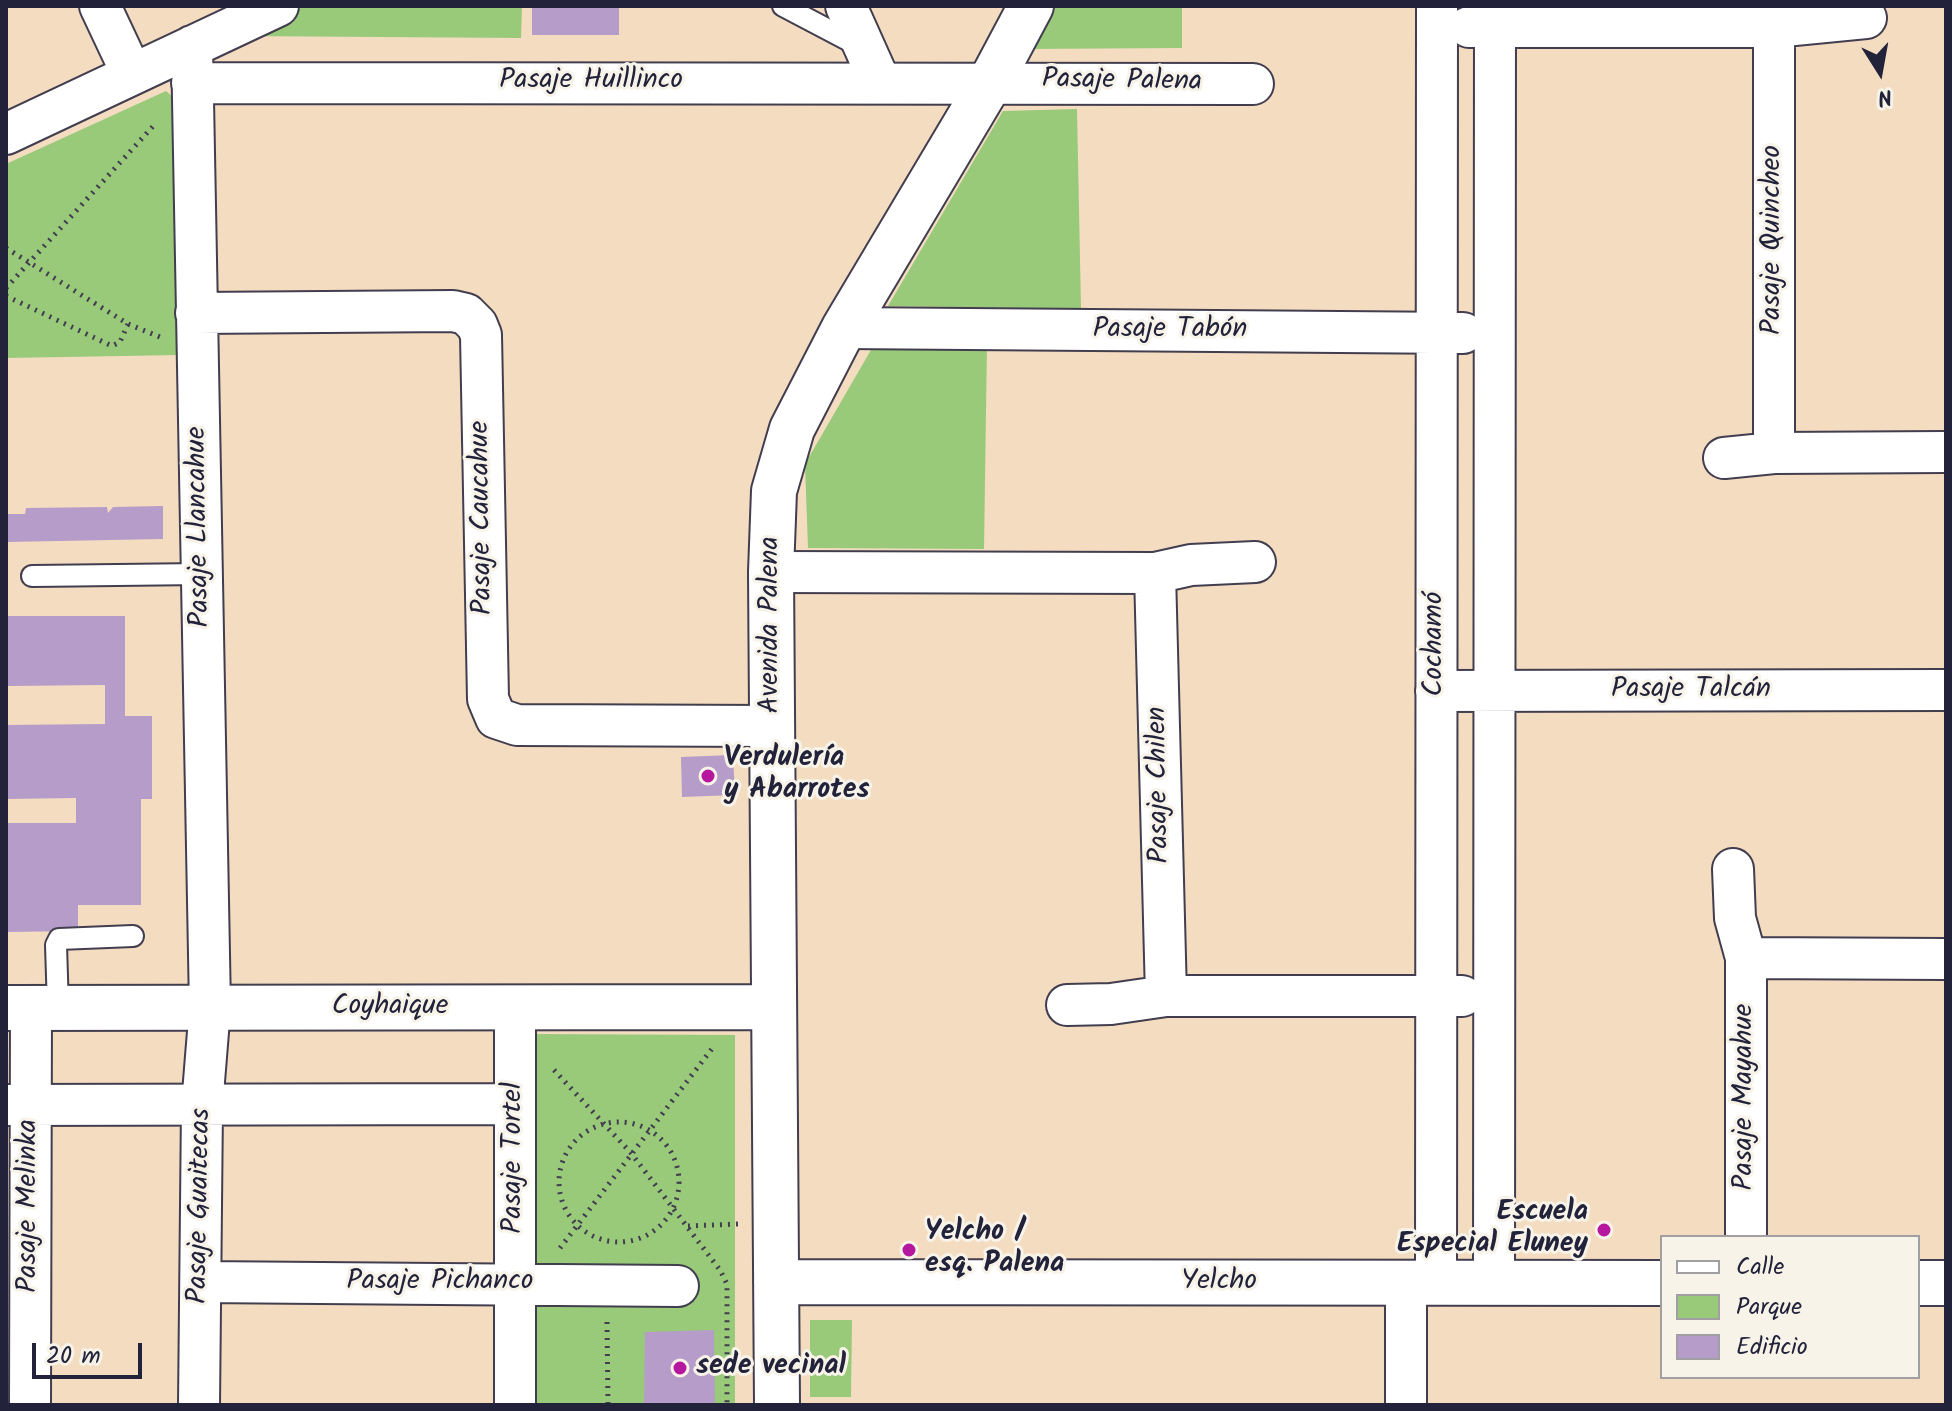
<!DOCTYPE html>
<html>
<head>
<meta charset="utf-8">
<style>
	body { margin:0 }
	#map { position:relative; width:1952px; height:1411px; overflow:hidden; background:#f4dcc1; font-family:Kalam,sans-serif }
	canvas { display:block }
	.frame { position:absolute; inset:0; border:8px solid #22223b; pointer-events:none }
	.legend { position:absolute; left:1660px; top:1235px; width:260px; height:144px; box-sizing:border-box; background:#f7f3e8; border:2px solid #a29fa3; margin:0; padding:10px 14px; list-style:none; font-size:24px; color:#22223b }
	.legend li { display:flex; align-items:center; gap:16px; height:40px }
	.legend b { width:40px; border:2px solid #a29fa3 }
	.north { position:absolute; left:1840px; top:32px; width:80px; height:80px; -webkit-text-stroke:6px #f7f3e8; paint-order:stroke; rotate:169deg; font-size:22px; font-weight:700; line-height:32px; text-align:center; color:#22223b }
	.north::after { content:''; display:block; margin:auto; width:28px; height:36px; background:#22223b; clip-path:polygon(50% 0,100% 100%,50% 72%,0 100%) }
	.scale { position:absolute; left:32px; top:1343px; width:110px; height:36px; box-sizing:border-box; border:4px solid #22223b; border-top:0; padding-left:10px; font-size:24px; line-height:28px; white-space:nowrap; color:#22223b; -webkit-text-stroke:6px #f7f3e8; paint-order:stroke }
</style>
</head>
<body>
<div id="map">
<canvas width="1952" height="1411"></canvas>
<div class="frame"></div>
<ul class="legend">
<li><b style="height:10px;background:#fff"></b>Calle</li>
<li><b style="height:22px;background:#98ca7a"></b>Parque</li>
<li><b style="height:22px;background:#b69cc8"></b>Edificio</li>
</ul>
<div class="north">N</div>
<div class="scale">20 m</div>
</div>
<script>
const c = document.querySelector('canvas').getContext('2d');
c.lineJoin = 'round';
function paint(path, color) {
  c.fillStyle = color;
  c.fill(path, 'evenodd');
}
function toPath(rows) {
  const path = new Path2D();
  for (const r of rows) {
    if (r.length === 3) {
      path.moveTo(r[0] + r[2], r[1]);
      path.arc(r[0], r[1], r[2], 0, 2 * Math.PI);
      continue;
    }
    path.moveTo(r[0], r[1]);
    for (let i = 2; i < r.length; i += 2) path.lineTo(r[i], r[i + 1]);
  }
  return path;
}
function trace(path, color, width, dash) {
  c.strokeStyle = color;
  c.lineWidth = width;
  c.lineCap = dash ? 'butt' : 'round';
  c.setLineDash(dash || []);
  c.stroke(path);
}
function write(font, color, halo, rows, align = 'center') {
  c.font = font + ' Kalam,sans-serif';
  c.lineWidth = 6;
  c.setLineDash([]);
  c.textBaseline = 'middle';
  c.strokeStyle = halo;
  c.fillStyle = color;
  for (const [text, x, y, turn = 0] of rows) {
    c.save();
    c.translate(x, y);
    c.rotate((+turn || 0) * Math.PI / 180);
    c.textAlign = isNaN(turn) ? turn : align;
    if (halo) c.strokeText(text, 0, 0);
    c.fillText(text, 0, 0);
    c.restore();
  }
}
paint(toPath([
	[305,6,522,6,521,38,240,36],
	[1049,6,1182,6,1182,48,1023,49],
	[166,91,180,103,179,355,6,358,6,164],
	[1077,109,1081,309,888,306,1003,111],
	[875,343,987,344,984,549,808,548,805,464],
	[534,1034,735,1035,735,1405,531,1405],
	[810,1320,852,1320,851,1397,810,1397]
]), '#98ca7a');
paint(toPath([
	[532,6,619,6,619,35,532,35],
	[163,506,163,539,6,542,6,514,25,514,26,508,107,507,108,513,113,507],
	[6,616,125,616,125,716,152,716,152,799,141,799,141,905,78,905,78,931,6,932,6,823,76,823,76,798,6,799,6,725,105,724,105,685,6,686],
	[733,755,735,795,682,797,681,757],
	[714,1330,715,1405,644,1405,645,1332]
]), '#b69cc8');
const service = toPath([
	[783,6,861,47],
	[32,576,202,574],
	[58,1008,56,945,59,939,133,936]
]);
const minor = toPath([
	[100,6,132,74],
	[846,6,880,82],
	[1469,27,1774,27,1866,18],
	[192,46,210,1007,202,1106,199,1405],
	[192,83,1253,84],
	[6,134,278,6],
	[196,313,453,311,466,314,477,325,481,335,488,699,496,718,517,725,772,726],
	[844,328,1463,333],
	[1774,453,1774,27],
	[1724,458,1774,453,1946,452],
	[771,572,1155,573,1191,565,1255,562],
	[1155,573,1166,996],
	[1436,691,1946,690],
	[1733,869,1735,918,1746,958,1746,1237],
	[1746,958,1946,959],
	[1067,1005,1111,1004,1166,996,1462,996],
	[515,1008,515,1405],
	[6,1105,515,1104],
	[201,1282,678,1286],
	[1406,1283,1406,1405],
	[1436,1283,1437,6],
	[1494,1283,1495,6],
	[30,1405,31,1008]
]);
const tertiary = toPath([
	[6,1008,774,1007],
	[776,1282,1662,1283],
	[1918,1283,1946,1283],
	[777,1405,771,572,774,491,792,429,844,328,991,81,1031,6]
]);
trace(service, '#423e4f', 24);
trace(minor, '#423e4f', 44);
trace(tertiary, '#423e4f', 48);
trace(toPath([
	[6,248,128,324,160,337],
	[6,288,156,123],
	[6,296,112,346,120,342,128,324],
	[554,1070,631,1153,720,1270,727,1284,727,1405],
	[619,1182,60],
	[688,1226,738,1224],
	[560,1248,714,1046],
	[607,1322,608,1405]
]), '#423e4f', 5, [2, 6]);
trace(service, '#fff', 20);
trace(minor, '#fff', 40);
trace(tertiary, '#fff', 44);
for (const [x, y, r, color] of [
	[708,776,8,"#b5179e"],
	[1604,1230,8,"#b5179e"],
	[909,1250,8,"#b5179e"],
	[680,1368,8,"#b5179e"]
]) {
  const dot = new Path2D();
  dot.arc(x, y, r, 0, 2 * Math.PI);
  c.fillStyle = color;
  c.fill(dot);
  trace(dot, '#f7f3e8', 3);
}
write('28px', '#22223b', '#f7f3e8', [
	["Pasaje Huillinco",591,82],
	["Pasaje Palena",1122,83,1],
	["Pasaje Quincheo",1774,240,-90],
	["Pasaje Tabón",1170,331],
	["Pasaje Caucahue",484,518,-91],
	["Pasaje Llancahue",201,527,-91],
	["Avenida Palena",772,625,-90],
	["Cochamó",1436,644,-90],
	["Pasaje Talcán",1691,691],
	["Pasaje Chilen",1161,785,-91],
	["Coyhaique",390,1008],
	["Pasaje Mayahue",1746,1097,-90],
	["Pasaje Tortel",515,1158,-90],
	["Pasaje Melinka",30,1206,-90],
	["Pasaje Guaitecas",202,1206,-89],
	["Pasaje Pichanco",440,1283],
	["Yelcho",1219,1283]
]);
write('bold 28px', '#22223b', '#f7f3e8', [
	["Verdulería",724,760],
	["y Abarrotes",724,792],
	["Escuela",1588,1214,"right"],
	["Especial Eluney",1588,1246,"right"],
	["Yelcho /",925,1234],
	["esq. Palena",925,1266],
	["sede vecinal",696,1368]
], 'left');
</script>
</body>
</html>
